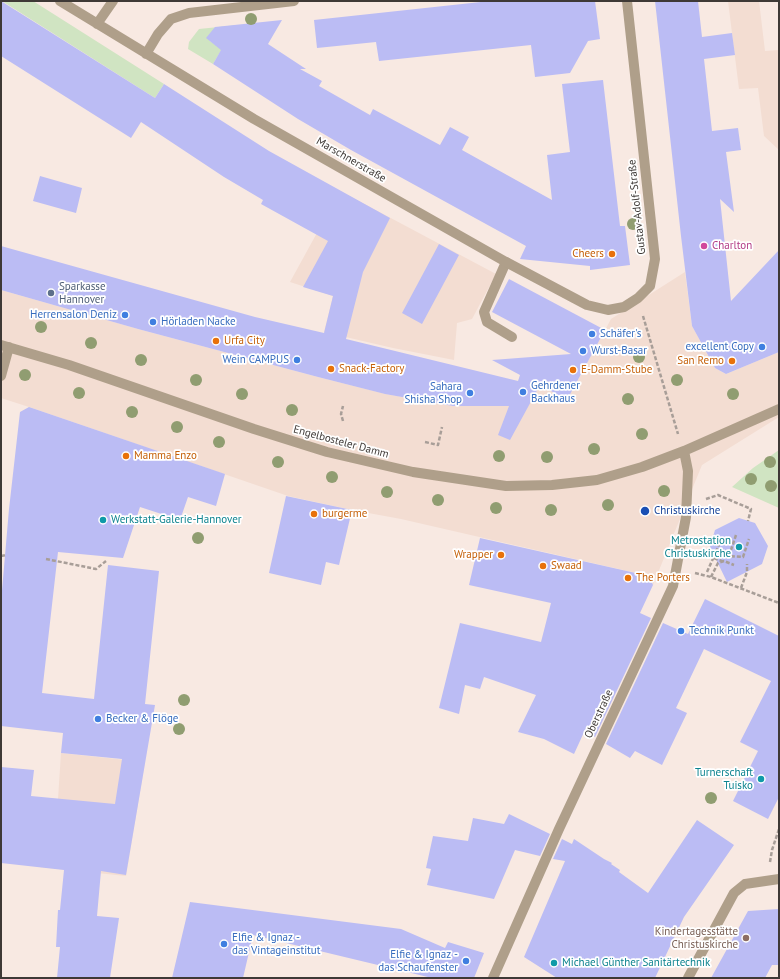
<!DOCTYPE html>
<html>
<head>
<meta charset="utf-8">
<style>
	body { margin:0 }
	#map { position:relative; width:780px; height:979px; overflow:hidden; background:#f8e9e2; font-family:"PT Sans",sans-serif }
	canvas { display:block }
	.frame { position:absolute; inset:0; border:2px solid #3e3936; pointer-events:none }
</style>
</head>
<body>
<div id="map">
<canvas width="780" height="979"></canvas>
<div class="frame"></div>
</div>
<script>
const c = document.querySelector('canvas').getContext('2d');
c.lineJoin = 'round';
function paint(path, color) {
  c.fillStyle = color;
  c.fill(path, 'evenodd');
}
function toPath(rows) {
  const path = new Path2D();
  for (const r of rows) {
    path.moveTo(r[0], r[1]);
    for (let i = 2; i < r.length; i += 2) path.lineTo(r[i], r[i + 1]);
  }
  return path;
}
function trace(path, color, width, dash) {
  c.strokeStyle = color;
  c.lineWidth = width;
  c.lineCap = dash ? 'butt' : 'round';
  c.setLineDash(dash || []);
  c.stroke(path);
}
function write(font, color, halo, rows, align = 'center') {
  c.font = font + ' "PT Sans",sans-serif';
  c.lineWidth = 3.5;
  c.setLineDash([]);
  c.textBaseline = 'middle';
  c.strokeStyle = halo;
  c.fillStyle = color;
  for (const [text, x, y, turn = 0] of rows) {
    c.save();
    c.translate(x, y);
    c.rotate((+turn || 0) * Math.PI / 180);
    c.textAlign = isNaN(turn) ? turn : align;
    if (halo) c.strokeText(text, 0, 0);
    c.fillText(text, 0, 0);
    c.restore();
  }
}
paint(toPath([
	[728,1,759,1,765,51,779,50,779,150,764,136,758,88,739,89],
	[340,191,496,274,472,319,457,323,454,360,393,348,324,332,333,296,290,282],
	[685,272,692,326,715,368,726,374,779,352,779,417,702,465,653,585,649,576,401,519,352,510,288,496,29,407,1,398,1,290,138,329,318,377,386,394,453,406,528,406,540,385,567,400,611,319],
	[61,753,145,762,126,876,39,867,58,799]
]), '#f3ddd2');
paint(toPath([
	[2,1,33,1,164,84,155,98],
	[238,25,208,37,210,41,222,49,213,64,188,49,189,42,199,29],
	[779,450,779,508,732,487,753,468]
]), '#d0e4c2');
paint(toPath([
	[1,1,155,98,164,84,269,151,390,218,363,272,346,339,518,381,520,375,492,360,571,354,492,312,509,279,605,330,567,400,540,385,510,440,498,435,509,406,453,406,385,394,318,377,138,329,1,290,1,246,255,317,324,333,333,296,303,287,328,241,261,204,263,200,224,177,141,122,131,138,1,56],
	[490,1,595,1,600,39,588,41,570,73,535,77,531,45,379,61,376,42,317,48,314,20],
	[655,1,698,1,702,37,732,33,735,55,704,59,712,131,738,128,741,150,726,152,734,212,720,199,731,301,779,250,779,352,726,374,715,368,692,326,681,236],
	[282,20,268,44,306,69,300,69,322,81,319,86,370,115,373,109,440,145,450,127,469,137,462,150,552,200,547,155,570,152,562,84,603,80,620,226,625,226,630,265,590,270,590,266,520,259,526,246,351,150,298,119,213,64,221,50,206,38,215,27],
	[40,176,82,188,76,213,33,201],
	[439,244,459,255,422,324,402,313],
	[29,407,225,474,216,506,188,497,180,520,140,507,123,558,58,552,42,693,94,699,108,565,159,571,145,704,155,705,126,875,101,871,97,916,119,918,110,978,57,978,60,947,56,947,58,910,60,910,64,870,1,863,1,767,34,770,31,796,115,804,122,759,61,753,63,733,1,726,1,602,9,509,20,412],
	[286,496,352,510,339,565,326,562,321,585,269,573],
	[739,518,755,523,768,546,762,564,727,582,710,547,715,530],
	[480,538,649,576,653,585,640,613,651,618,595,737,585,730,574,754,544,739,518,732,536,695,484,677,480,689,465,685,459,714,439,708,460,623,541,642,551,603,469,585],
	[705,599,779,636,779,797,768,819,733,801,758,751,740,742,771,681,704,649,676,708,687,713,662,765,635,751,630,758,606,744,663,623,688,634],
	[509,814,550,834,540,856,515,850,494,899,427,885,431,869,426,868,433,836,468,841,473,818,504,824],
	[697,820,734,845,684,917,655,978,557,978,524,957,565,861,553,859,562,839,572,844,574,839,604,859,612,863,611,864,620,870,619,872,648,893],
	[190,902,401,929,445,948,448,942,484,953,474,978,432,978,253,935,243,978,172,978],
	[779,909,779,965,772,965,765,978,711,978,748,911]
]), '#bbbcf4');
trace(toPath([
	[643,316,678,434],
	[343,421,341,414,343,406],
	[425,442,438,445,442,427],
	[706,499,718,495,751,509,748,521],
	[736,535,729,556,743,557,749,539],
	[716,552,720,542],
	[1,556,6,555],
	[714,558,724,562],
	[46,559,96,569,106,561],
	[707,572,716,552,729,556],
	[695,573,711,577,779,603],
	[711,577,718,563,724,561,734,565],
	[741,588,747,572,747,564],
	[770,862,772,850,779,829]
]), '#a89e98', 2.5, [4, 2]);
trace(toPath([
	[506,262,484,312,487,322,512,337]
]), '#af9f8a', 10);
trace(toPath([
	[60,1,254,119,506,262,587,305,608,310,624,307,638,298,650,286,655,259,627,1],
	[97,24,113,1],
	[146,54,158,34,171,19,189,13,294,1],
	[1,345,69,365,254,429,327,452,413,472,506,486,552,485,597,480,642,467,684,451,779,409],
	[1,376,9,347],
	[493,978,559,829,673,586,686,517,688,471,684,451],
	[688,978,734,893,745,884,779,879]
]), '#af9f8a', 10);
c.fillStyle = '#909d71';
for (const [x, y] of [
	[251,19],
	[633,224],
	[41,327],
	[91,343],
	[639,357],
	[141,360],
	[25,375],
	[196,380],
	[677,380],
	[79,393],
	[242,394],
	[733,394],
	[628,399],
	[292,410],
	[132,412],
	[177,427],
	[642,434],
	[219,442],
	[594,449],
	[499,456],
	[547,457],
	[278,462],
	[770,462],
	[332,477],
	[751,479],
	[771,486],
	[664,491],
	[387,492],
	[438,500],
	[608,505],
	[496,508],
	[551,510],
	[198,538],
	[184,700],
	[179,729],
	[711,798]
]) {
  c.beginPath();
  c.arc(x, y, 6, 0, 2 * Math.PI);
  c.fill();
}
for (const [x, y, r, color] of [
	[704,246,4,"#d1479c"],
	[612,254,4,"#e8710a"],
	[51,293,4,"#5c6f8a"],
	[125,315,4,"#3f7fe0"],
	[153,322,4,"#3f7fe0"],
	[592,334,4,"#3f7fe0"],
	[216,341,4,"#e8710a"],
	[762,347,4,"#3f7fe0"],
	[583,351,4,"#3f7fe0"],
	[297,360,4,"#3f7fe0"],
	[732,361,4,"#e8710a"],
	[331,369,4,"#e8710a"],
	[573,370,4,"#e8710a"],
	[523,392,4,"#3f7fe0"],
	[470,393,4,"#3f7fe0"],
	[126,456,4,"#e8710a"],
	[645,511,5,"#1a4fb4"],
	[314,514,4,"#e8710a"],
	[103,520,4,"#0f9aa8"],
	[739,547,4,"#0f9aa8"],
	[501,555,4,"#e8710a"],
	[543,566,4,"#e8710a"],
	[628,578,4,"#e8710a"],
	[681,631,4,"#3f7fe0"],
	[98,719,4,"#3f7fe0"],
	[761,779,4,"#0f9aa8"],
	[746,938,4,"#8d6e63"],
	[224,944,4,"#3f7fe0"],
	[466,961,4,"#3f7fe0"],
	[554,963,4,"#0f9aa8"]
]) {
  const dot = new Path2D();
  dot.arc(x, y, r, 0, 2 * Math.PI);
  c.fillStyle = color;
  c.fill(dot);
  trace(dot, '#fff', 1.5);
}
write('11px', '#3e3936', '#fff', [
	["Marschnerstraße",351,160,30],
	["Gustav-Adolf-Straße",637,207,-96],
	["Engelbosteler Damm",341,442,15],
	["Oberstraße",599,714,-65]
]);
write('11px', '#b23c85', '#fff', [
	["Charlton",712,246]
], 'left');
write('11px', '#c56008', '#fff', [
	["Cheers",604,254,"right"],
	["Urfa City",224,341],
	["San Remo",724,361,"right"],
	["Snack-Factory",339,369],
	["E-Damm-Stube",581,370],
	["Mamma Enzo",134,456],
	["burgerme",322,514],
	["Wrapper",493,555,"right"],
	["Swaad",551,566],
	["The Porters",636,578]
], 'left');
write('11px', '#4e5e75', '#fff', [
	["Sparkasse",59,287],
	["Hannover",59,300]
], 'left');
write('11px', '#366cbe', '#fff', [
	["Herrensalon Deniz",117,315,"right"],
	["Hörladen Nacke",161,322],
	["Schäfer's",600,334],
	["excellent Copy",754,347,"right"],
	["Wurst-Basar",591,351],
	["Wein CAMPUS",289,360,"right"],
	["Gehrdener",531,386],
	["Backhaus",531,399],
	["Sahara",462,387,"right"],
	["Shisha Shop",462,400,"right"],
	["Technik Punkt",689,631],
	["Becker & Flöge",106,719],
	["Elfie & Ignaz -",232,938],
	["das Vintageinstitut",232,951],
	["Elfie & Ignaz -",458,955,"right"],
	["das Schaufenster",458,968,"right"]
], 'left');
write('11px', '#164399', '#fff', [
	["Christuskirche",654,511]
], 'left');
write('11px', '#0d838f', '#fff', [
	["Werkstatt-Galerie-Hannover",111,520],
	["Metrostation",731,541,"right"],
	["Christuskirche",731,554,"right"],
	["Turnerschaft",753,773,"right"],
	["Tuisko",753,786,"right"],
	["Michael Günther Sanitärtechnik",562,963]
], 'left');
write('11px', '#785e54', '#fff', [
	["Kindertagesstätte",738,932],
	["Christuskirche",738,945]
], 'right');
</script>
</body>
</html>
